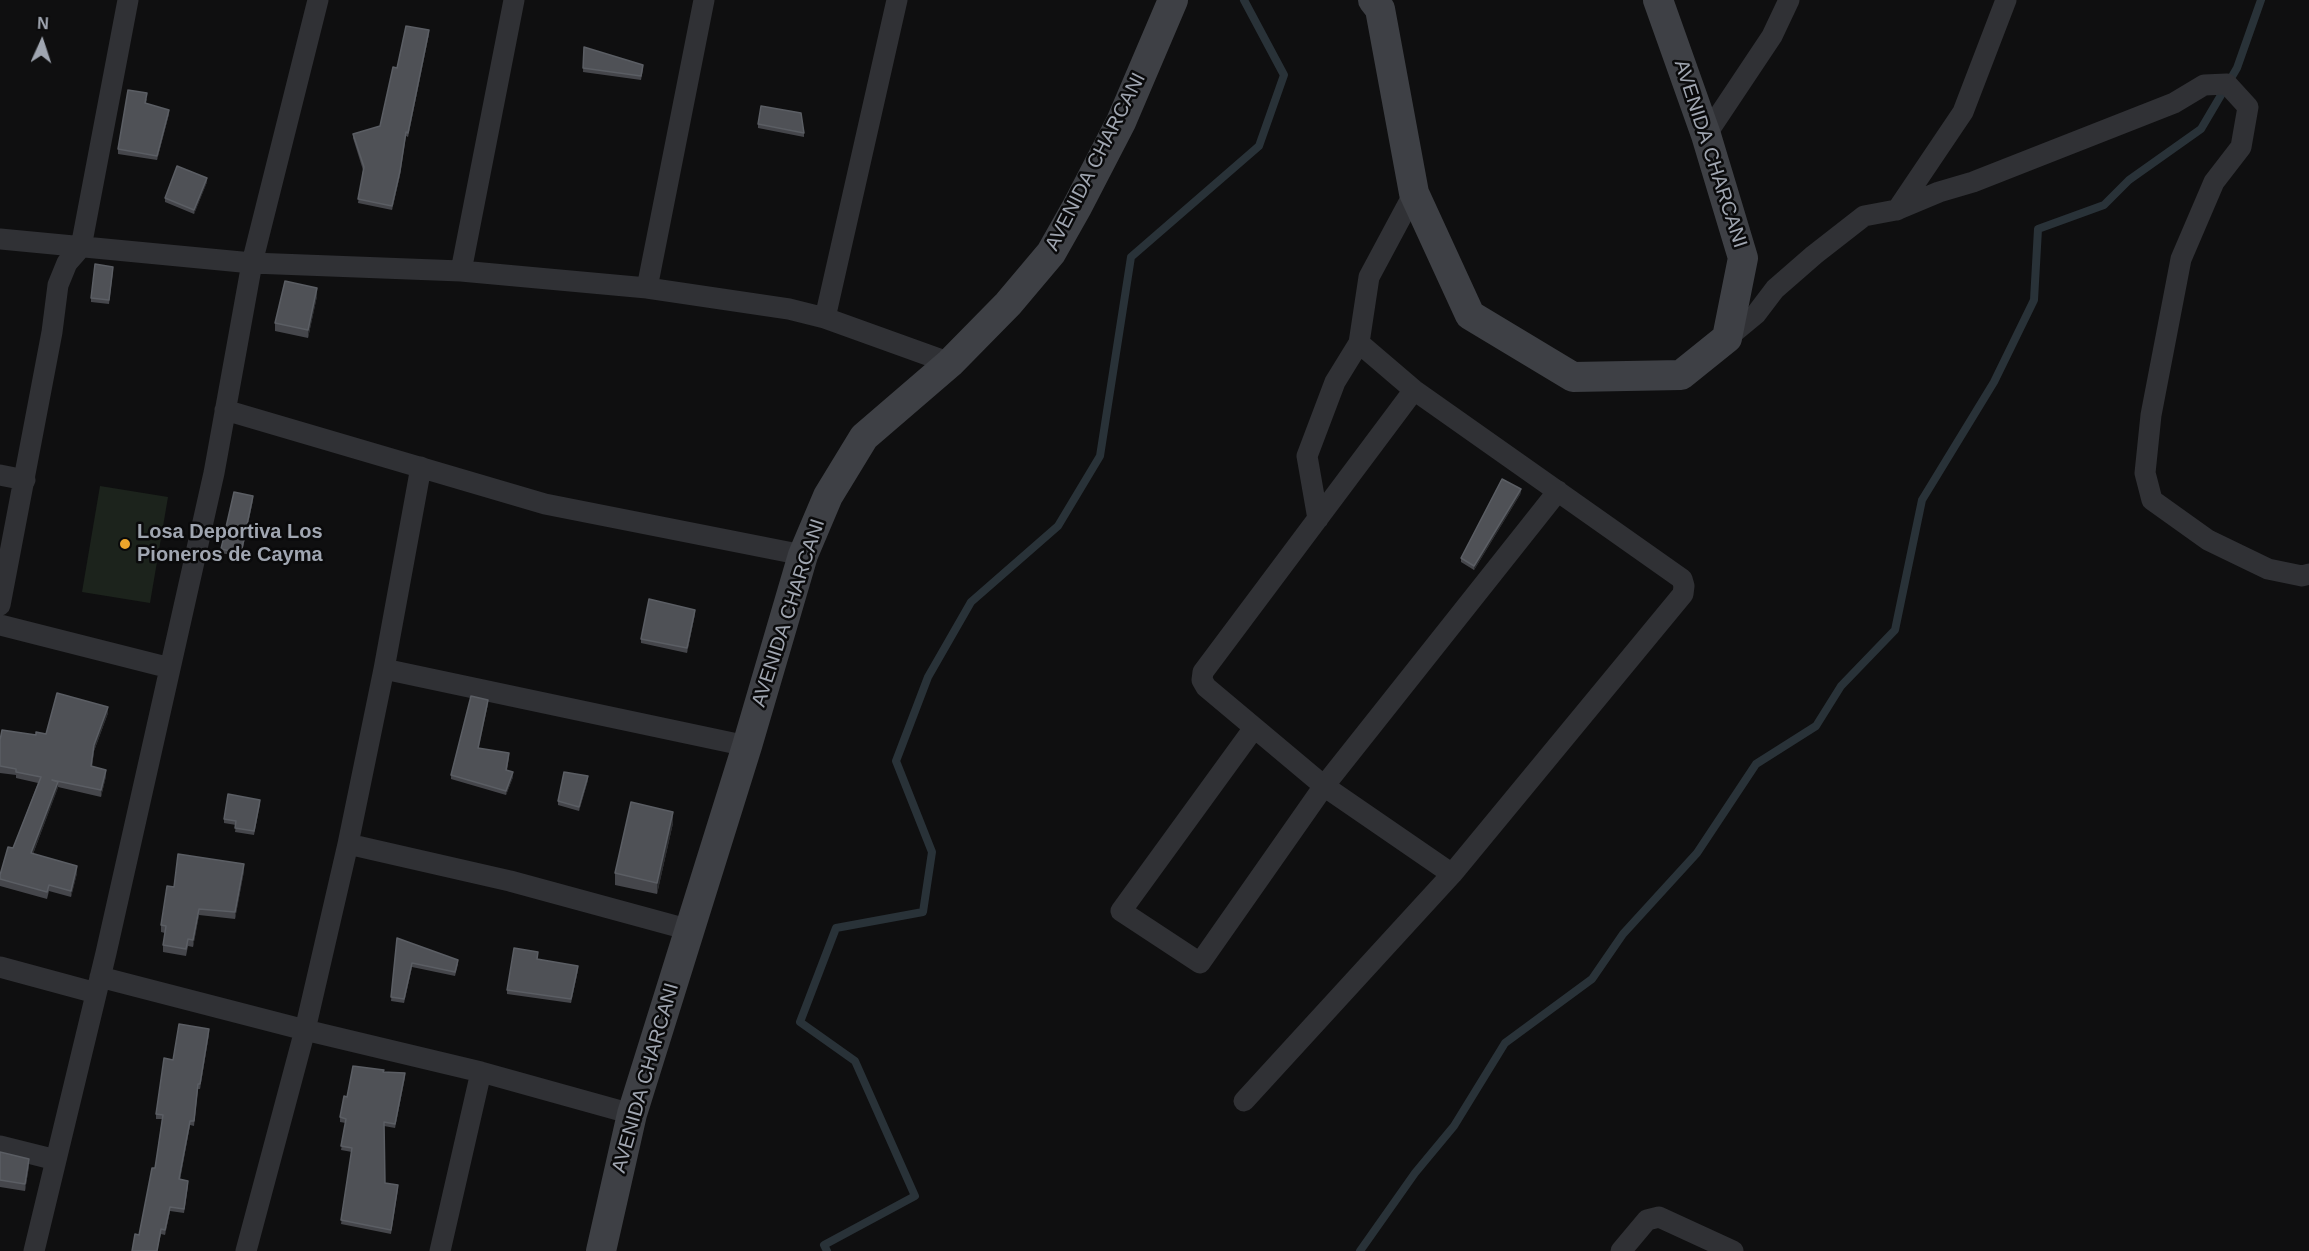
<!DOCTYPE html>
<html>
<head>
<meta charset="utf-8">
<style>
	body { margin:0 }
	#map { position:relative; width:2309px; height:1251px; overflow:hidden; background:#0f0f10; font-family:Helvetica,sans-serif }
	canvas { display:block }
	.north { position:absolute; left:12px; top:12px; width:60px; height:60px; -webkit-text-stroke:4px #0a0a0b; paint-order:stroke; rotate:3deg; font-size:16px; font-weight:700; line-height:24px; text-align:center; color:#a0a6b1 }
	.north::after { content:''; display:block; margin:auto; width:21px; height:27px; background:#a0a6b1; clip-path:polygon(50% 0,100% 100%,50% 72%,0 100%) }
</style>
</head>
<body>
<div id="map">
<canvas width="2309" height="1251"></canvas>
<div class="north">N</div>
</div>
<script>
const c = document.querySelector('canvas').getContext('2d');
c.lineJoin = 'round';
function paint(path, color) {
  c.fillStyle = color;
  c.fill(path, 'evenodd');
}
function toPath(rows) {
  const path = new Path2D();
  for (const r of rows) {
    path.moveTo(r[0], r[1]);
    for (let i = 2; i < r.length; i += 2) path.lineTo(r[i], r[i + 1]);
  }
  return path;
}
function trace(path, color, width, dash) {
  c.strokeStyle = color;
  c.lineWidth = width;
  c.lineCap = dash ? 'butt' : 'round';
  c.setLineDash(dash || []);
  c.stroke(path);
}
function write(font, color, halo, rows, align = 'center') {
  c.font = font + ' Helvetica,sans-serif';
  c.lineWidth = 5;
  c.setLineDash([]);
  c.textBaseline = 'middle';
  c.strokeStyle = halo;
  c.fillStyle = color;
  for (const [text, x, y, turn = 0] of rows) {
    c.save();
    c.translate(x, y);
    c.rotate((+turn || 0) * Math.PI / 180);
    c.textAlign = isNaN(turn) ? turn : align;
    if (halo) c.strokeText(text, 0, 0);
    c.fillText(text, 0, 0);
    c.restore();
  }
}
paint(toPath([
	[100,486,168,497,150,603,82,592]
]), '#1c231c');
trace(toPath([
	[827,1251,824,1245,915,1196,855,1061,800,1022,836,928,923,912,932,852,896,761,928,677,971,602,1058,526,1100,456,1131,257,1259,146,1284,75,1244,0],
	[1360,1251,1415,1173,1454,1126,1505,1043,1592,979,1623,934,1697,853,1756,764,1816,726,1841,686,1895,630,1922,500,1994,382,2034,300,2038,229,2104,205,2129,180,2201,129,2237,68,2261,0]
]), '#293238', 8);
trace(toPath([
	[1706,135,1772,36,1789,0],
	[1897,210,1963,112,2006,0],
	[0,239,252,263,461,271,647,288,789,309,825,318,950,363],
	[461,271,514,0],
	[647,288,704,0],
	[825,318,897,0],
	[1727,338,1756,314,1775,289,1814,255,1864,216,1896,210,1939,192,1973,182,2174,103,2204,85,2227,84,2248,107,2241,147,2214,182,2181,259,2151,415,2145,473,2152,500,2208,540,2268,569,2302,576,2309,574],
	[1414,390,1203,672,1202,680,1206,687,1324,786,1452,874],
	[225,410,545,504,803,555],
	[0,475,25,480],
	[1318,519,1307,456,1335,382,1359,343],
	[0,605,52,332,58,285,67,263,81,247,128,0],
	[0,625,170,668],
	[384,669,747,746],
	[1254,728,1121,911,1200,963,1324,786,1558,491],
	[348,844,510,881,690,930],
	[0,967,96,993],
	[100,977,305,1030,481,1072,632,1114],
	[1244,1101,1452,874,1683,594,1684,586,1682,579,1414,390,1359,343,1369,277,1414,193],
	[0,1146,56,1160],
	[34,1251,106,953,214,473,252,263,318,0],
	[246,1251,305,1030,348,844,384,669,421,467],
	[440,1251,481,1072],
	[1621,1251,1647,1220,1659,1217,1733,1251]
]), '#303135', 21);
trace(toPath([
	[1373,0,1380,9,1414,193,1470,315,1573,377,1681,375,1727,338,1743,258,1706,135,1658,0],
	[601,1251,632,1114,747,746,803,555,828,496,864,437,950,363,1008,304,1051,253,1077,207,1121,122,1173,0]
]), '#3e4045', 30);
paint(toPath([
	[429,34,408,137,406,136,400,175,392,210,358,203,363,170,353,138,353,134,380,126,397,68],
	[584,47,643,69,641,80,583,72],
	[147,98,146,103,169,114,157,160,118,154,118,149],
	[758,124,804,133,804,137,758,128],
	[207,182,194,214,165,202,165,198],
	[113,271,109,304,91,302,91,298],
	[317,296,308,338,275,331,275,323],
	[1521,493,1474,570,1461,562,1461,558],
	[253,500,241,557,221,553,221,549],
	[695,614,687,653,641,643,641,639],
	[488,704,478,748,509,757,507,770,513,777,506,795,451,779,451,775],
	[108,713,94,751,92,767,106,776,101,797,58,787,33,854,77,873,71,897,49,891,47,899,0,886,0,875,13,848,38,783,16,778,16,775,0,773,0,740,46,734],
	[588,780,579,811,558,805,558,801],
	[260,804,254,835,235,832,236,825,224,823,224,819],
	[673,823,657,894,615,885,615,873],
	[244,871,235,919,199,915,193,947,188,946,186,956,163,952,163,945,165,933,161,932,161,925,174,887],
	[397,938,458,964,455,976,412,967,404,1003,391,1001],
	[538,959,578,970,571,1003,507,994,507,990],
	[209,1034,200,1089,198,1089,194,1126,190,1125,180,1180,188,1186,184,1213,170,1211,165,1235,161,1234,157,1251,132,1251,139,1235,155,1168,162,1119,156,1119,156,1114,173,1060],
	[383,1072,405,1077,395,1128,384,1126,385,1183,398,1189,391,1234,341,1224,352,1152,341,1150,346,1123,340,1122,340,1117,347,1097],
	[0,1152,29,1166,25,1191,0,1187]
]), '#45464b');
paint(toPath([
	[429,30,429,34,408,137,408,133],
	[169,110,169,114,157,160,157,156],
	[406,132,400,175,392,210,392,206],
	[207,178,207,182,194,214,194,210],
	[317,288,317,296,308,338,308,330],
	[1521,489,1521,493,1474,570,1474,566],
	[253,496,253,500,241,557,241,553],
	[695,610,695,614,687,653,687,648],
	[488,700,488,704,478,752,478,748],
	[108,707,108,713,94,751,91,773,91,766,94,745],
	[106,770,106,776,101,797,101,790],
	[513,772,513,777,506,795,506,791],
	[588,776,588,780,579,811,579,807],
	[58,782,58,788,31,859,31,853],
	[673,812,673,823,657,894,657,883],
	[244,864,244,871,235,919,235,912],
	[77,866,77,873,71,897,71,891],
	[199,909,199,915,193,947,193,940],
	[412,963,412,967,404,1003,404,999],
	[578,966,578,970,571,1003,571,999],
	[209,1029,209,1034,200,1089,200,1084],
	[405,1073,405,1077,395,1128,395,1124],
	[190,1121,190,1125,179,1184,179,1179],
	[29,1159,29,1166,25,1191,25,1184],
	[170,1207,170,1211,165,1235,165,1230]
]), '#2b2c2f');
const building = toPath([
	[406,26,429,30,408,133,406,132,400,171,392,206,358,199,364,167,353,134,380,126,393,67,397,68,406,26],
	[584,47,643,65,641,76,583,68,584,47],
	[128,90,147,93,145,103,169,110,157,156,118,149,128,90],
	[761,106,801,113,804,133,758,124,761,106],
	[177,166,207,178,194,210,165,198,177,166],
	[95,264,113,267,109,300,91,298,95,264],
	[285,281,317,288,308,330,275,323,285,281],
	[1502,479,1521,489,1474,566,1461,558,1502,479],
	[234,492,253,496,241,553,221,549,234,492],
	[649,599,695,610,687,648,641,639,649,599],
	[57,693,108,707,94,745,91,766,106,770,101,790,52,780,58,782,31,853,77,866,71,891,49,885,47,892,0,879,0,875,8,847,13,848,41,777,16,772,16,769,0,766,0,740,2,730,36,735,36,732,46,734,57,693],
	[471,696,488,700,478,748,509,753,506,770,513,772,506,791,451,775,471,696],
	[564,772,588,776,579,807,558,801,564,772],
	[228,794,260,800,254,831,235,828,236,821,224,819,228,794],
	[631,802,673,812,657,883,615,873,631,802],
	[178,854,244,864,235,912,199,909,193,940,188,939,186,949,163,945,166,926,161,925,167,886,174,887,178,854],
	[397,938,458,960,455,972,412,963,404,999,391,997,397,938],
	[514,948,538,952,537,959,578,966,571,999,507,990,514,948],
	[179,1024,209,1029,200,1084,198,1084,194,1121,190,1121,179,1179,188,1181,184,1209,170,1207,165,1230,161,1229,157,1251,132,1251,135,1234,139,1235,152,1168,155,1168,163,1115,156,1114,164,1058,173,1060,179,1024],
	[353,1066,384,1070,383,1072,405,1073,395,1124,384,1122,385,1183,398,1185,391,1230,341,1220,352,1148,341,1146,346,1119,340,1117,344,1096,347,1097,353,1066],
	[0,1152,29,1159,25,1184,0,1180,0,1152]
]);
paint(building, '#4f5156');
trace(building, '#5b5e64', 1.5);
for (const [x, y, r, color] of [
	[125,544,6,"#eca52b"]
]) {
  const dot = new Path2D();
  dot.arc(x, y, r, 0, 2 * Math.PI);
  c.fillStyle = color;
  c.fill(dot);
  trace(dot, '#0a0a0b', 2);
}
write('20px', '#a0a6b1', '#0a0a0b', [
	["AVENIDA CHARCANI",1710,154,72],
	["AVENIDA CHARCANI",1096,162,-63],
	["AVENIDA CHARCANI",789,613,-72],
	["AVENIDA CHARCANI",646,1078,-74]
]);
write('bold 20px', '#a0a6b1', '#0a0a0b', [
	["Losa Deportiva Los",137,532],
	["Pioneros de Cayma",137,555]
], 'left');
</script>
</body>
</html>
